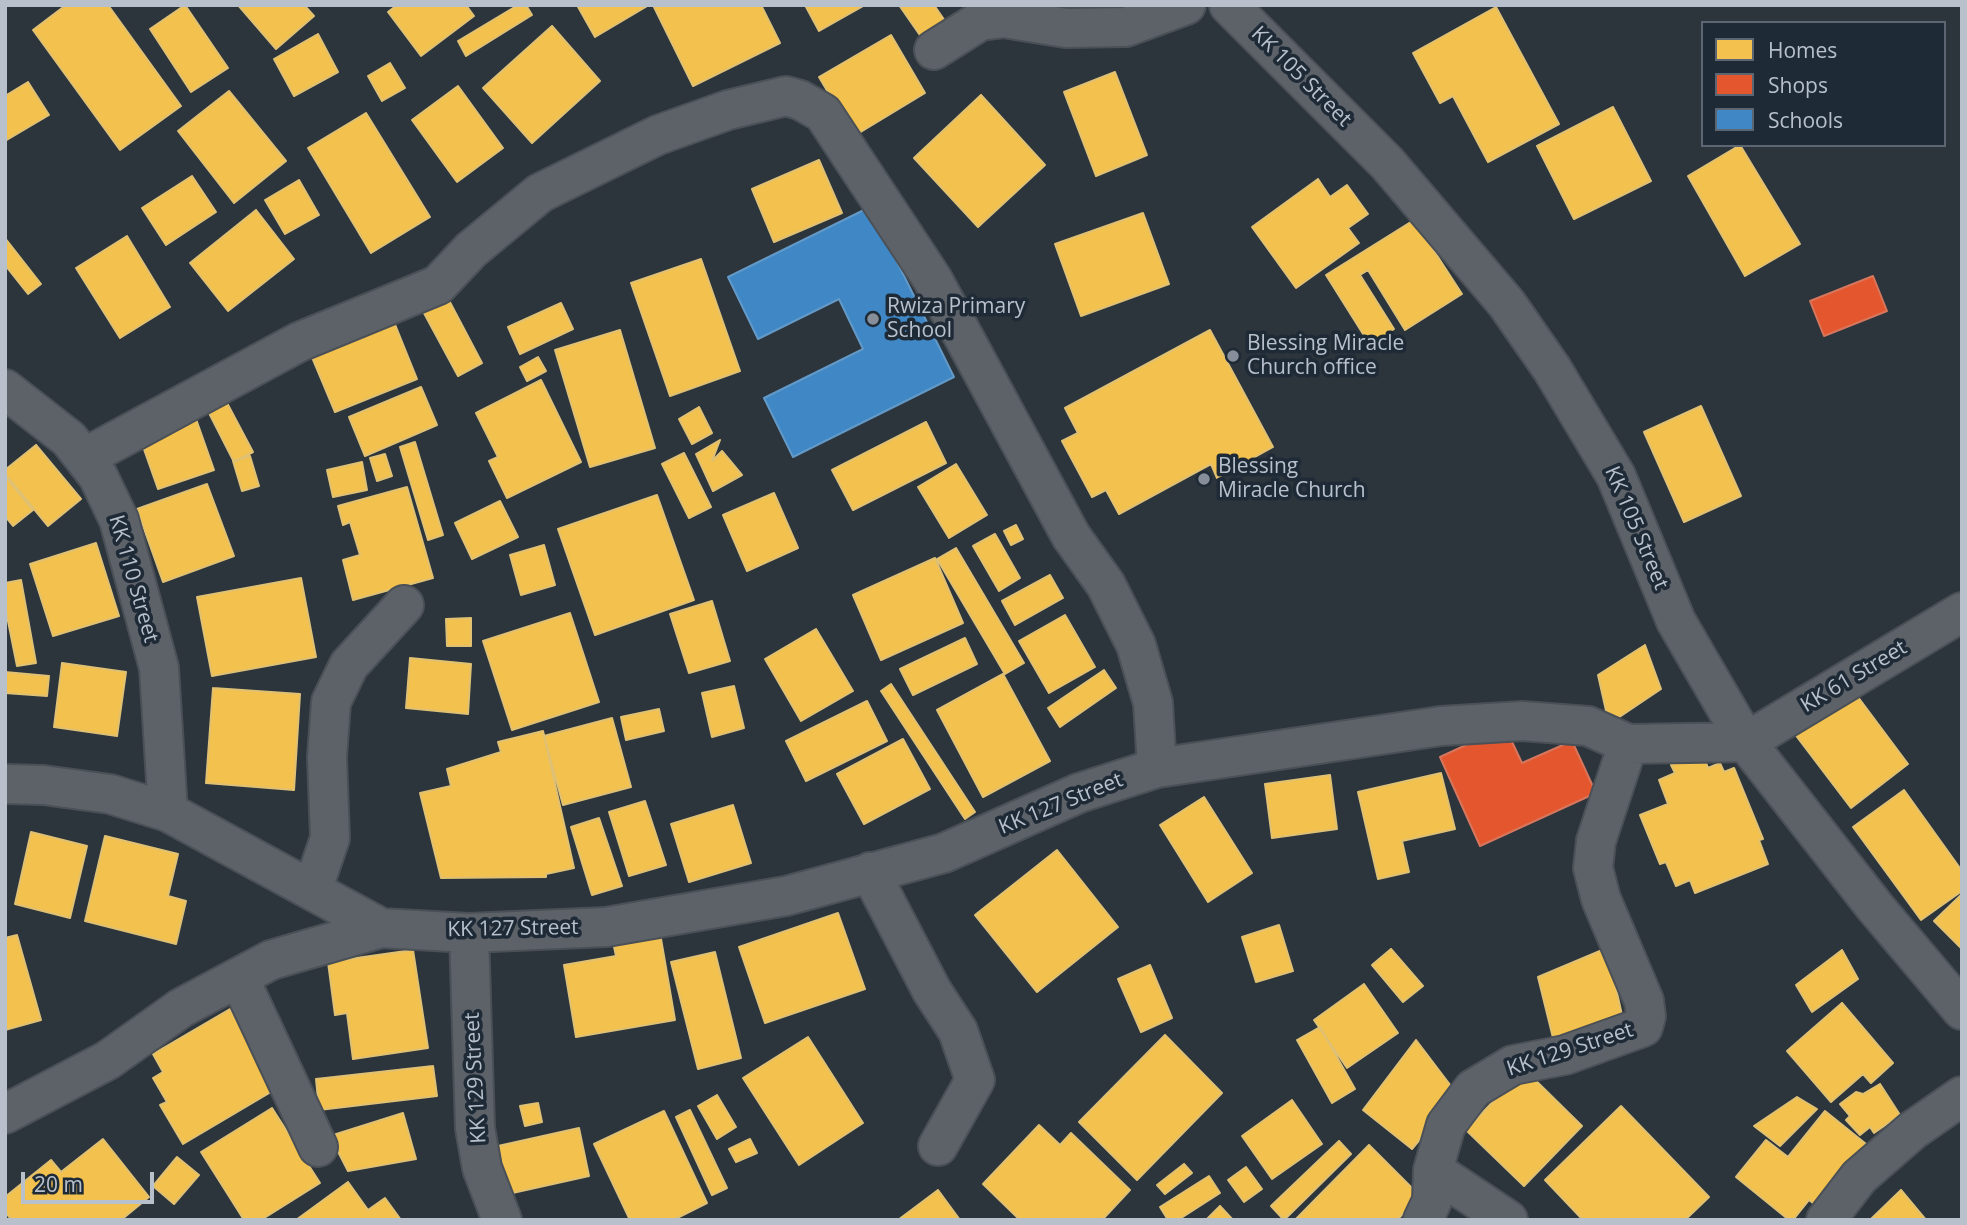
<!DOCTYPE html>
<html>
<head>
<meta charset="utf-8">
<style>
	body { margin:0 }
	#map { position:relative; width:1967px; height:1225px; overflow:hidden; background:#2c343c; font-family:"Open Sans",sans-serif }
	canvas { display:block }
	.frame { position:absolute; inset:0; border:7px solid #b7c0cb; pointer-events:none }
	.legend { position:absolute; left:1701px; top:21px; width:245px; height:126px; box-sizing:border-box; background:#1f2a37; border:2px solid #5c6672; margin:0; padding:9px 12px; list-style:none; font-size:21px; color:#b7c0cb }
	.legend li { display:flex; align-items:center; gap:14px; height:35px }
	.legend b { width:35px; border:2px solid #5c6672 }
	.scale { position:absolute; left:21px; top:1172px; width:133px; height:32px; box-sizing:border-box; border:4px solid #b7c0cb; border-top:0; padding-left:9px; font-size:21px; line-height:24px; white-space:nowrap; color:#b7c0cb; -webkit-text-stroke:5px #1f2a37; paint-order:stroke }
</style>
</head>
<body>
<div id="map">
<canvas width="1967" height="1225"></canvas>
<div class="frame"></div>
<ul class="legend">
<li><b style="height:19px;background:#f2c14e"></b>Homes</li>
<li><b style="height:19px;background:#e4572e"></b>Shops</li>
<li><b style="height:19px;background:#3f88c5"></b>Schools</li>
</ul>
<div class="scale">20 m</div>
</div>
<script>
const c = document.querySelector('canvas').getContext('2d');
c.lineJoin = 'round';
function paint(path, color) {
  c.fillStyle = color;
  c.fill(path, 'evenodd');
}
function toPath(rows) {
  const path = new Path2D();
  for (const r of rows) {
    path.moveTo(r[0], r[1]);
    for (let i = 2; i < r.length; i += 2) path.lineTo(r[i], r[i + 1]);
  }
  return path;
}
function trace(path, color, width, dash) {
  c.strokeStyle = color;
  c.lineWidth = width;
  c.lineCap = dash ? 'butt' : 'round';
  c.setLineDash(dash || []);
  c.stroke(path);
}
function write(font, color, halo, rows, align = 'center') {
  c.font = font + ' "Open Sans",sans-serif';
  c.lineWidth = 7;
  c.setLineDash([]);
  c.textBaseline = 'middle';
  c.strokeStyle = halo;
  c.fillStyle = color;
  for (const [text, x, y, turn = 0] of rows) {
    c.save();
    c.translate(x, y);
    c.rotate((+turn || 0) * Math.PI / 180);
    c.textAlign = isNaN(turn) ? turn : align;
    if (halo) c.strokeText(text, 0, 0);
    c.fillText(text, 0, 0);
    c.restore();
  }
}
const homes = toPath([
	[66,5,108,5,181,106,120,150,33,30,66,5],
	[185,5,228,68,191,92,150,29,185,5],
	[238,5,304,5,314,16,276,49,238,5],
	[397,5,466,5,474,16,421,56,388,12,397,5],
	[518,5,526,5,532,15,466,56,458,41,518,5],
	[577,5,649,5,595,37,577,5],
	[653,5,761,5,780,43,693,86,653,5],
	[805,5,865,5,819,31,805,5],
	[899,5,934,5,947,24,924,41,899,5],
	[1496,7,1559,124,1488,162,1453,96,1440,103,1413,53,1496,7],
	[552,26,600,81,532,143,483,88,552,26],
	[318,34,338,72,294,96,274,59,318,34],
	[891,35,925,93,854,136,819,77,891,35],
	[390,63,405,88,382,101,368,76,390,63],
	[1115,72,1147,155,1096,176,1064,92,1115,72],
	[28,82,49,115,5,141,5,96,28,82],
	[458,86,503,148,457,182,412,120,458,86],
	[229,91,286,161,234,203,178,131,229,91],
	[981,95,1045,165,978,227,914,158,981,95],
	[1613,107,1651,181,1574,219,1537,146,1613,107],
	[366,113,430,217,371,253,308,148,366,113],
	[1740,145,1800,244,1745,276,1688,176,1740,145],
	[819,160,842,213,774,242,752,189,819,160],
	[192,176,216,212,166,245,142,208,192,176],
	[1318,179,1330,197,1347,185,1368,214,1348,228,1359,243,1296,288,1252,227,1318,179],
	[299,180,319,215,285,234,265,200,299,180],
	[256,210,294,259,228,311,190,263,256,210],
	[1143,213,1169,284,1081,316,1055,244,1143,213],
	[1414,220,1462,294,1405,330,1368,270,1360,275,1394,329,1370,345,1326,275,1414,220],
	[127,236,170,307,120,338,76,268,127,236],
	[5,238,41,284,28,294,5,265,5,238],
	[701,259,740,371,670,396,631,283,701,259],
	[443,289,482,363,458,376,418,302,443,289],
	[561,303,573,329,520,354,508,327,561,303],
	[392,317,417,379,335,412,309,350,392,317],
	[620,330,655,448,590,467,555,350,620,330],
	[1210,330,1273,447,1217,478,1211,464,1119,514,1106,490,1092,497,1062,441,1078,433,1065,408,1210,330],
	[538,357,546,371,527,381,520,367,538,357],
	[541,380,581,462,507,498,489,461,498,457,476,413,541,380],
	[421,387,437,425,365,456,349,417,421,387],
	[226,401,253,452,234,462,208,411,226,401],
	[1701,406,1741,496,1684,522,1644,432,1701,406],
	[699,407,712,433,692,444,679,419,699,407],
	[196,419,214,470,158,489,140,438,196,419],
	[926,422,946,463,853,510,832,470,926,422],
	[720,440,712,461,722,451,742,475,713,491,696,454,720,440],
	[415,442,443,535,428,540,400,447,415,442],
	[36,445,81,499,48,526,5,474,5,470,36,445],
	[684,453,711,507,689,518,662,464,684,453],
	[385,454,392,476,377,481,370,458,385,454],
	[250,456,259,486,242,491,233,461,250,456],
	[362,462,367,490,333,497,327,470,362,462],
	[956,464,987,515,949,538,918,487,956,464],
	[5,476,33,510,13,526,5,516,5,476],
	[207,484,234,556,163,582,137,509,207,484],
	[407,487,433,578,353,600,343,560,360,555,350,522,343,525,338,506,407,487],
	[774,493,798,548,747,571,723,515,774,493],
	[657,495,694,600,595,635,558,529,657,495],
	[500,501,518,537,472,559,455,523,500,501],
	[1016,525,1023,539,1011,545,1004,531,1016,525],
	[995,534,1020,578,999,591,973,546,995,534],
	[96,543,119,616,53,636,30,564,96,543],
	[544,545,555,585,521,595,510,555,544,545],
	[956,548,1024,663,1005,674,937,559,956,548],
	[935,558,963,623,881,660,853,595,935,558],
	[1050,575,1063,598,1015,625,1002,601,1050,575],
	[301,578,316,657,212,676,197,597,301,578],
	[21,580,36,663,17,666,5,606,5,583,21,580],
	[712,601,730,661,689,673,670,614,712,601],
	[570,613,599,702,512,730,483,641,570,613],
	[1065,615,1095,667,1049,693,1019,641,1065,615],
	[471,618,471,646,447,646,446,619,471,618],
	[816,629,853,691,801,721,765,659,816,629],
	[965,638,977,664,913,695,900,669,965,638],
	[1645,645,1661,689,1609,724,1598,675,1645,645],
	[410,658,471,664,468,714,406,708,410,658],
	[62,663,126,672,117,736,54,727,62,663],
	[1104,670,1116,688,1060,727,1048,708,1104,670],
	[5,672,49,676,47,696,5,693,5,672],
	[1003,674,1050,761,983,797,937,710,1003,674],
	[891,684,975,812,965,819,881,691,891,684],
	[1849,685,1908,764,1851,808,1791,729,1849,685],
	[734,686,744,728,712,737,702,693,734,686],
	[213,688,300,694,294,790,206,783,213,688],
	[867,701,887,741,806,781,786,741,867,701],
	[659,709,664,731,626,740,621,717,659,709],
	[612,718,631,787,563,805,544,736,612,718],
	[543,731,574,868,546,874,546,877,441,878,420,793,451,786,447,769,501,752,498,742,543,731],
	[903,739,930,789,864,824,837,774,903,739],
	[1702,752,1708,768,1720,763,1724,772,1734,768,1763,839,1759,840,1768,864,1695,893,1690,880,1676,886,1666,862,1660,864,1640,815,1668,804,1659,780,1675,773,1671,765,1702,752],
	[1441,773,1455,829,1402,841,1409,872,1378,879,1358,792,1441,773],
	[1330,775,1337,829,1272,838,1265,784,1330,775],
	[1904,790,1962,871,1962,891,1921,920,1853,827,1904,790],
	[1204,797,1252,873,1208,902,1160,825,1204,797],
	[645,801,666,865,629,876,609,812,645,801],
	[733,805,751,863,689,882,671,824,733,805],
	[599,818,622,886,592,895,571,827,599,818],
	[31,832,87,846,70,918,15,904,31,832],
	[105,836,178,854,168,896,186,901,176,944,85,921,105,836],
	[1057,850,1118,927,1037,992,975,915,1057,850],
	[1962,894,1962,949,1934,921,1962,894],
	[838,913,865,989,765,1023,739,947,838,913],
	[1279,925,1293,971,1256,982,1242,937,1279,925],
	[660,933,675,1020,576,1037,564,965,616,956,613,942,660,933],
	[17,935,41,1020,5,1030,5,938,17,935],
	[1607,948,1622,1015,1555,1046,1538,977,1607,948],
	[1391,949,1423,986,1403,1002,1372,965,1391,949],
	[413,950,428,1048,353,1059,347,1013,335,1015,328,962,413,950],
	[1842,950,1858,979,1812,1012,1796,985,1842,950],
	[715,952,741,1058,698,1069,671,962,715,952],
	[1150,965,1172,1018,1141,1032,1118,979,1150,965],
	[1364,984,1398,1033,1347,1068,1314,1020,1364,984],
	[1842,1003,1893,1063,1871,1083,1863,1074,1831,1102,1787,1051,1842,1003],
	[230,1009,276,1089,183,1144,160,1105,167,1102,153,1078,163,1072,153,1054,230,1009],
	[1320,1027,1355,1089,1332,1103,1297,1040,1320,1027],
	[1165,1035,1222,1093,1137,1180,1079,1122,1165,1035],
	[808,1037,863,1123,799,1165,743,1078,808,1037],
	[1416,1040,1457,1094,1412,1149,1363,1110,1416,1040],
	[433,1066,437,1096,319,1110,316,1079,433,1066],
	[1524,1069,1582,1126,1524,1186,1466,1130,1524,1069],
	[1880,1084,1900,1115,1874,1133,1870,1127,1860,1135,1846,1120,1850,1116,1840,1104,1856,1092,1863,1094,1880,1084],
	[717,1095,736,1127,717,1139,698,1106,717,1095],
	[1797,1097,1817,1109,1780,1146,1754,1126,1797,1097],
	[1292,1100,1322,1144,1272,1179,1242,1136,1292,1100],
	[538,1103,542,1122,525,1126,520,1106,538,1103],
	[1621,1106,1709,1197,1685,1220,1583,1220,1545,1180,1621,1106],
	[272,1108,320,1183,261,1220,244,1220,201,1152,272,1108],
	[690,1110,727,1188,712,1195,676,1117,690,1110],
	[664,1111,707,1203,673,1220,630,1220,594,1144,664,1111],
	[1825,1111,1871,1148,1822,1210,1809,1200,1793,1220,1789,1220,1736,1177,1766,1140,1788,1157,1825,1111],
	[403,1113,416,1159,348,1171,330,1136,403,1113],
	[1039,1125,1060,1145,1071,1133,1130,1190,1102,1220,1020,1220,983,1184,1039,1125],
	[579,1128,589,1176,508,1194,498,1146,579,1128],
	[103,1139,149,1197,121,1220,12,1220,5,1212,5,1197,51,1160,61,1172,103,1139],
	[750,1139,757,1153,736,1162,729,1149,750,1139],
	[1339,1141,1351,1154,1284,1220,1271,1206,1339,1141],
	[1369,1145,1420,1196,1397,1220,1295,1220,1369,1145],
	[177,1157,199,1175,174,1204,153,1186,177,1157],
	[1184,1164,1192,1173,1165,1194,1157,1185,1184,1164],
	[1246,1167,1262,1189,1244,1202,1228,1180,1246,1167],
	[1209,1176,1220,1193,1178,1220,1168,1220,1160,1207,1209,1176],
	[348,1182,368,1210,385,1198,401,1220,296,1220,348,1182],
	[938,1190,960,1220,898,1220,938,1190],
	[1901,1190,1926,1220,1870,1220,1901,1190],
	[1220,1206,1233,1220,1206,1220,1220,1206]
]);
paint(homes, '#f2c14e');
trace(homes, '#e0c174', 2);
const shops = toPath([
	[1873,276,1887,311,1824,336,1810,301,1873,276],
	[1505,727,1522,763,1572,741,1596,793,1480,846,1440,757,1505,727]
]);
paint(shops, '#e4572e');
trace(shops, '#d6765d', 2);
const schools = toPath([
	[870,207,954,377,793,457,764,398,863,349,839,299,758,339,728,277,870,207]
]);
paint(schools, '#3f88c5');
trace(schools, '#6399c7', 2);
const minor = toPath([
	[1229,5,1387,163,1507,304,1552,369,1616,476,1676,621,1746,742,1875,907,1962,1010],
	[934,50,980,21,1004,18,1066,28,1126,27,1186,5],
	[5,389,69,439,98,476,119,520,159,668,168,812],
	[84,458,299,342,438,285,471,250,540,193,658,135,728,110,786,96,800,100,823,113,933,280,1071,536,1106,585,1136,645,1153,703,1157,768],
	[5,784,43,785,110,794,168,812,381,928],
	[870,872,932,991,958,1031,975,1080,938,1146],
	[313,888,330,838,327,757,331,702,349,665,404,605],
	[469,933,475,1128,482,1168,502,1220],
	[239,978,318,1147],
	[5,1114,108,1060,181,1008,271,960,381,928,469,933,606,927,786,896,944,853,1079,793,1157,768,1441,726,1522,721,1588,726,1628,744,1746,742,1962,612],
	[1433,1170,1508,1220],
	[1423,1220,1432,1201,1433,1170,1446,1125,1473,1089,1513,1065,1565,1055,1643,1027,1646,1016,1644,1001,1601,899,1593,868,1596,841,1628,744],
	[1826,1220,1859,1177,1913,1130,1962,1096]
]);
trace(minor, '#4a5056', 42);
trace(minor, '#5d6269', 38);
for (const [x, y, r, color] of [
	[873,319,7,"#868f99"],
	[1233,356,7,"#868f99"],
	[1204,479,7,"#868f99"]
]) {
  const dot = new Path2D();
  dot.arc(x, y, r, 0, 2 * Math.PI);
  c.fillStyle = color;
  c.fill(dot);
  trace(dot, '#1f2a37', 2.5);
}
write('21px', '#b7c0cb', '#1f2a37', [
	["KK 105 Street",1301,77,45],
	["KK 105 Street",1636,528,67],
	["KK 110 Street",133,579,74],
	["KK 61 Street",1854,677,-31],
	["KK 127 Street",1061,804,-22],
	["KK 127 Street",513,929,-1],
	["KK 129 Street",1570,1050,-18],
	["KK 129 Street",476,1078,-93]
]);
write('21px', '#b7c0cb', '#1f2a37', [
	["Rwiza Primary",887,307],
	["School",887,331],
	["Blessing Miracle",1247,344],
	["Church office",1247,368],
	["Blessing",1218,467],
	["Miracle Church",1218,491]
], 'left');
</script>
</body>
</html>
